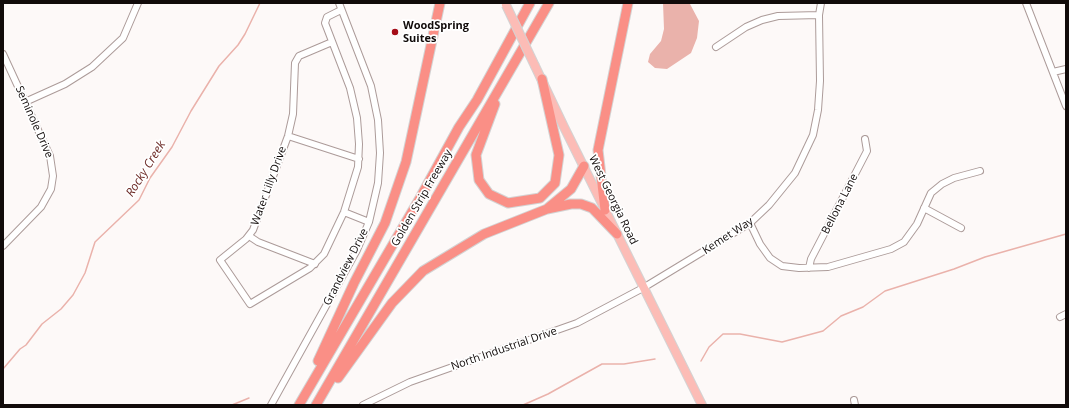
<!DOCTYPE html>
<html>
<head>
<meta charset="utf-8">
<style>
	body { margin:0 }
	#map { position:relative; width:1069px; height:408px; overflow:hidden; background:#fdf9f8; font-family:"Open Sans",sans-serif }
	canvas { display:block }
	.frame { position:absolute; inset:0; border:4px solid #110b0a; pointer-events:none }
</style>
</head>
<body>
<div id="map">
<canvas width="1069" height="408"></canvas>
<div class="frame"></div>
</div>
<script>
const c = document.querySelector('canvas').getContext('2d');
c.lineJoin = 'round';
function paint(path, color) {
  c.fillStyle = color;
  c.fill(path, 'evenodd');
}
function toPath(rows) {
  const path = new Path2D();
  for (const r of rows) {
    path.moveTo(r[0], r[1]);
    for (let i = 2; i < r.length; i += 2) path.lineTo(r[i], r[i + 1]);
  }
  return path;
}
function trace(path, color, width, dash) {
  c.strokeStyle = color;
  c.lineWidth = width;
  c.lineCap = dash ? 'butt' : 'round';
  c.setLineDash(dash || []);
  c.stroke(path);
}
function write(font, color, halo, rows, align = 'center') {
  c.font = font + ' "Open Sans",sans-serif';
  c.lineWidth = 3.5;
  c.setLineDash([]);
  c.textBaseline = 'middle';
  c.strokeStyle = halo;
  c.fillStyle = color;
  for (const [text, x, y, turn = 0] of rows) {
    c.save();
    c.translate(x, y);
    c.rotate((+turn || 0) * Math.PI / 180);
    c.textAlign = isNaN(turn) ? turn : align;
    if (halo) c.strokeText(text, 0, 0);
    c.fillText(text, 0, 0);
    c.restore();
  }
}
paint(toPath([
	[663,3,687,3,690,4,699,21,697,38,691,53,667,69,655,68,648,62,650,54,661,41,664,29]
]), '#eab2ab');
trace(toPath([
	[701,361,709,347,723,334,740,334,782,342,823,331,841,316,863,307,885,291,954,269,985,257,1066,234],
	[3,369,20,349,26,345,42,324,61,309,73,295,85,273,95,242,139,200,150,178,172,147,191,111,219,66,238,45,245,34,260,3],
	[232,405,249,398],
	[523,405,548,394,602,364,624,364,655,359]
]), '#eab2ab', 1.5);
const minor = toPath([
	[1026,3,1066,106],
	[332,42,299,56,295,63,293,114,288,136,253,230,246,239,220,260,250,304,310,268,324,254,344,212,358,167,359,144,357,118,350,88,325,23,327,17,341,10],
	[716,47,746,27,762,20,778,16,819,15],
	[3,54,50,156,53,176,51,189,41,207,3,246],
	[1053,72,1066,69],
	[25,102,65,84,92,67,123,38,138,3],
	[288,136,359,159],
	[924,208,961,228],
	[344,212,369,222],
	[750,223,760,244,770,258,782,266,799,268,828,267,891,249,904,242,917,224,931,193,942,184,954,178,980,171],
	[249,236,258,242,315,264],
	[809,268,811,259,867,151,865,139],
	[1060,317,1066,314],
	[854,400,855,405],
	[271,405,357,250,369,222,378,183,380,153,378,120,371,86,339,3],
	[363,405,410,382,577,323,643,288,750,223,769,205,795,173,813,135,818,110,820,81,819,15,821,3]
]);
const major = toPath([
	[535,66,564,127,702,405]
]);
const highway = toPath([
	[495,104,476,155,479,180,489,194,508,203,540,198,555,183,559,155,542,79],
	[548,208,571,189,584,166],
	[605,210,598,150,628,3],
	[318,361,354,283,385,223,406,162,440,3],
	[338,378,392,303,423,271,484,234,547,209,571,204,581,204,592,208,617,234],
	[299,405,420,198,459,127,477,100,530,3],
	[316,405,549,3]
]);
trace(minor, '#ac9b99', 8);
trace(major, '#d4d3d3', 10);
trace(highway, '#d4d3d3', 11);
trace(minor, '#fff', 6);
trace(major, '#fcbcb6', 8);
trace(highway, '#fa8f86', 9);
const majorBridge = toPath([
	[506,5,535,66]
]);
trace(majorBridge, '#d4d3d3', 10, []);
trace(majorBridge, '#fcbcb6', 8);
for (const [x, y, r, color] of [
	[395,32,4,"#a50d18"]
]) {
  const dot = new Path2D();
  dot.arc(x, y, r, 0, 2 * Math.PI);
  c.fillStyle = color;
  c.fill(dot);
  trace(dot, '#fff', 1.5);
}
write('bold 11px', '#110b0a', '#fff', [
	["WoodSpring",403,26],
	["Suites",403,39]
], 'left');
write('11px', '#110b0a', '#fff', [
	["Seminole Drive",34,122,66],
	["Water Lilly Drive",269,186,-70],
	["Golden Strip Freeway",422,198,-60],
	["West Georgia Road",613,200,64],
	["Bellona Lane",840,204,-63],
	["Kemet Way",728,236,-33],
	["Grandview Drive",346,267,-63],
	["North Industrial Drive",504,349,-19]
]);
write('italic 12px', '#6a2723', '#fff', [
	["Rocky Creek",146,169,-58]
]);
</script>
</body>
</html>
